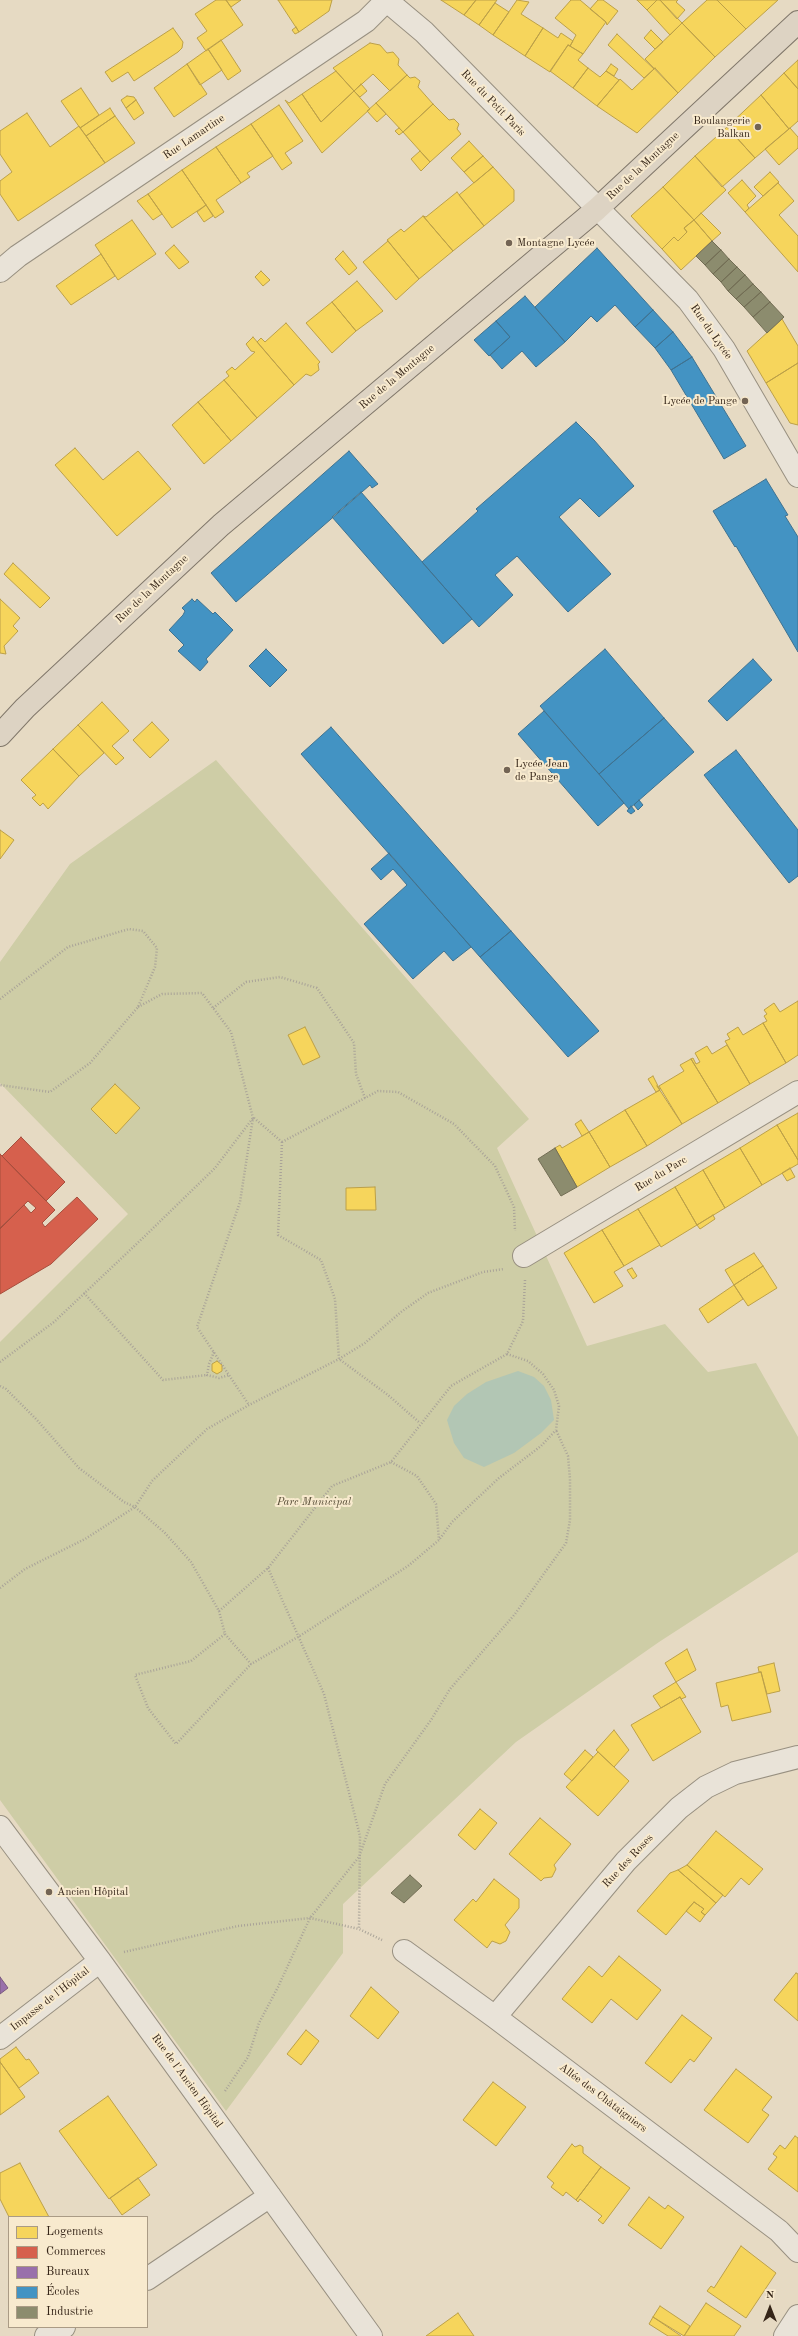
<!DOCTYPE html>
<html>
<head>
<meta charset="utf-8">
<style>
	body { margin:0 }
	#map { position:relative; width:798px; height:2336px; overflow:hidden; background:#e6dac3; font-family:"Old Standard TT",serif }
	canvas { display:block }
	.legend { position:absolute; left:8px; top:2216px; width:140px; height:112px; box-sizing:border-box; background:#f8eace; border:1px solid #aa9b85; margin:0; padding:5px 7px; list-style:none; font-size:12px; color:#352518 }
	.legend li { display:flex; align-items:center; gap:8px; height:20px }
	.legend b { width:20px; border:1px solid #aa9b85 }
	.north { position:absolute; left:750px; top:2288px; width:40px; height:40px; -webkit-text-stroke:3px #f8eace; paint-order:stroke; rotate:0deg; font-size:11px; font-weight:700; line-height:16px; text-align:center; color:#352518 }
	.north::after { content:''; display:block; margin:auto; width:14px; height:18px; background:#352518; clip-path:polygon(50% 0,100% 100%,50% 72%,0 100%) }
</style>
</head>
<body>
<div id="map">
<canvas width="798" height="2336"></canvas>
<ul class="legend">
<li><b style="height:11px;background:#f6d55c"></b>Logements</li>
<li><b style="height:11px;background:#d6604d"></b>Commerces</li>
<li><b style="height:11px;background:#9970ab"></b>Bureaux</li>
<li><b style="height:11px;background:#4393c3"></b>Écoles</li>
<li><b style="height:11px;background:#8c8c6e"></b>Industrie</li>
</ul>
<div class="north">N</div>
</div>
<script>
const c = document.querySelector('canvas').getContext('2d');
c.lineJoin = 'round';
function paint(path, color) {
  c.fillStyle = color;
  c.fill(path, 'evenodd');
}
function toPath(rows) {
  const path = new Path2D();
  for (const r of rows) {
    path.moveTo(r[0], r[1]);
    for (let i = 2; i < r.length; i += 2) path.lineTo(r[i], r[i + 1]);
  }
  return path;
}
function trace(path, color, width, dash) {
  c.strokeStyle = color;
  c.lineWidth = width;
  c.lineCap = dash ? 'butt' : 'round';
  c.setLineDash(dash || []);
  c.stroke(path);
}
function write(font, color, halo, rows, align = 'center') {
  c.font = font + ' "Old Standard TT",serif';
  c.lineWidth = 4;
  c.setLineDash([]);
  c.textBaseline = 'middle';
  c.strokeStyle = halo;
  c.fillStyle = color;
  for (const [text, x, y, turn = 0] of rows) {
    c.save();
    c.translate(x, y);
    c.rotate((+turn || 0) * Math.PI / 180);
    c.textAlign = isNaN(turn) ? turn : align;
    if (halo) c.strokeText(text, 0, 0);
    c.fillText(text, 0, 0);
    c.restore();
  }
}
paint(toPath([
	[216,760,529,1119,497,1148,587,1346,665,1324,708,1372,756,1363,798,1437,798,1552,659,1642,516,1742,343,1904,343,1953,226,2111,0,1800,0,1342,128,1214,0,1083,0,962,70,864]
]), '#cecda6');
paint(toPath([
	[518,1371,534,1377,544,1386,551,1400,554,1420,541,1433,514,1453,484,1467,464,1458,454,1443,447,1420,454,1406,467,1394,486,1382]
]), '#b2c6b4');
const homes = toPath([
	[216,0,226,0,243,25,206,51,197,38,207,31,195,14,216,0],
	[226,0,241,0,231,7,226,0],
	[278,0,332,0,329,11,299,32,278,0],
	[441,0,476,0,464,15,441,0],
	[476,0,497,0,479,25,464,15,476,0],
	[517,0,529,2,521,14,543,28,525,56,493,35,517,0],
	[571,0,580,0,606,22,583,54,570,46,576,35,555,18,571,0],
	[598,0,603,0,618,11,607,25,606,22,590,9,598,0],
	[637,0,657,0,647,10,637,0],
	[657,0,660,0,682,23,670,35,647,10,657,0],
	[660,0,678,0,676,2,685,10,677,19,660,0],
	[707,0,717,0,746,29,715,57,682,23,707,0],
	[717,0,778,0,746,29,717,0],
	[495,3,509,12,493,35,479,25,495,3],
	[682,23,715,57,678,93,645,59,682,23],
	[296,27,299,32,295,34,292,30,296,27],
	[173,28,183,42,182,48,178,52,134,81,128,72,112,82,105,72,173,28],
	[543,28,558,38,561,33,573,41,570,46,568,45,550,72,525,56,543,28],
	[651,30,663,42,655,49,644,38,651,30],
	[617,34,654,69,644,78,608,45,617,34],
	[221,40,241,71,228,80,208,49,221,40],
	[370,43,380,45,387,53,393,52,399,59,398,65,407,75,390,91,373,74,354,91,333,68,370,43],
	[568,45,583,54,578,60,588,68,573,88,550,71,568,45],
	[208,49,222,70,200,85,187,64,208,49],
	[798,60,798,89,784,73,798,60],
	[187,64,207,94,174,117,154,88,187,64],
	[611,64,618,69,614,76,606,71,611,64],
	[588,68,600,77,606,71,619,80,597,106,573,88,588,68],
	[655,68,678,93,637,133,597,106,620,79,632,90,655,68],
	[336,71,354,91,321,122,302,94,336,71],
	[784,73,798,89,798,121,789,129,761,95,784,73],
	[407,75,410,78,415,77,420,81,418,87,433,104,403,132,376,103,407,75],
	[361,84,367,91,360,97,354,91,361,84],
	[81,88,99,115,80,128,61,101,81,88],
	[354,91,370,109,322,153,285,100,289,103,302,94,321,122,354,91],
	[761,95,789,129,755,158,727,127,761,95],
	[127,96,134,97,136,100,126,108,121,100,127,96],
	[136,100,144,113,134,120,126,108,136,100],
	[376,103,386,114,377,122,367,111,376,103],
	[433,104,449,120,454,119,459,124,457,129,461,134,430,162,403,132,433,104],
	[279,105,303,141,285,153,292,163,282,170,251,124,279,105],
	[110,108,115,116,86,136,80,128,110,108],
	[27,113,50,147,79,126,105,163,18,221,0,194,0,181,12,172,0,154,0,131,27,113],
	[115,116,135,143,105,163,86,136,115,116],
	[251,124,273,156,247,173,250,177,241,183,216,147,251,124],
	[727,127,755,158,722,187,695,156,727,127],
	[399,128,403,132,399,135,395,131,399,128],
	[790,128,798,137,798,148,779,165,765,149,790,128],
	[469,141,483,156,464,172,451,158,469,141],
	[216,147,241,183,216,200,224,212,215,218,182,170,216,147],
	[420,151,430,162,421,171,411,159,420,151],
	[483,156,493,167,474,183,464,172,483,156],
	[695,156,726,190,694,220,663,187,695,156],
	[493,167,514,190,514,201,484,226,459,195,493,167],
	[182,170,206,205,172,228,148,194,182,170],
	[770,172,779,182,763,196,754,187,770,172],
	[742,180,756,196,747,205,749,208,745,212,728,193,742,180],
	[778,183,794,201,779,215,798,236,798,272,745,212,778,183],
	[663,187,694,220,684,228,687,232,678,241,674,237,662,249,631,216,663,187],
	[457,192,484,226,453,251,423,216,426,217,457,192],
	[148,194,162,214,153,220,137,201,148,194],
	[206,205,213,216,204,222,197,212,206,205],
	[701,213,721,233,712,241,694,220,701,213],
	[423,216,453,251,419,279,387,240,401,229,404,232,423,216],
	[132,220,156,254,118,280,95,245,132,220],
	[694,220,712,241,681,270,662,249,674,237,678,241,687,232,684,228,694,220],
	[388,241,419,279,396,300,363,262,388,241],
	[174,245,189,262,179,269,165,253,174,245],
	[343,251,357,268,349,275,335,259,343,251],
	[101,254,115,276,71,305,56,286,101,254],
	[261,271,270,280,263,286,255,277,261,271],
	[357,281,383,311,356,331,332,302,357,281],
	[332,302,356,331,332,353,306,323,332,302],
	[782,319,798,346,798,363,766,383,747,351,782,319],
	[286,323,320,362,318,364,319,370,311,376,306,374,294,385,257,342,261,338,265,342,286,323],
	[253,337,294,385,257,418,224,380,229,376,226,372,232,367,235,370,255,352,251,351,246,344,253,337],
	[798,363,798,425,790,423,766,383,798,363],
	[224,380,257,418,231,441,198,402,224,380],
	[198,402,231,441,204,464,172,425,198,402],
	[75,448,103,480,138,451,171,489,117,536,55,465,75,448],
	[13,563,50,598,40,608,4,574,13,563],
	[0,599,20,618,13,626,18,631,4,646,6,654,0,653,0,599],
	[102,702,129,731,112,746,124,758,116,765,78,725,102,702],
	[152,722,169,740,150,758,133,740,152,722],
	[78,725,104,753,79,776,53,749,78,725],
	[53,749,79,776,48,809,43,803,40,806,32,798,36,795,21,780,53,749],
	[0,830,14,840,0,859,0,830],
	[798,1001,798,1055,786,1063,763,1023,767,1021,764,1016,767,1014,764,1010,774,1003,780,1012,798,1001],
	[763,1023,786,1063,750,1084,725,1041,730,1039,727,1034,738,1027,743,1035,763,1023],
	[305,1027,320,1057,303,1065,288,1035,305,1027],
	[727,1045,750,1084,718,1103,691,1059,693,1058,696,1064,700,1062,695,1053,707,1046,712,1054,727,1045],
	[691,1059,718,1103,682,1124,659,1086,684,1071,680,1065,691,1059],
	[653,1076,660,1090,656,1092,648,1079,653,1076],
	[115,1084,140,1108,116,1134,91,1109,115,1084],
	[657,1086,682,1124,647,1146,625,1110,660,1090,657,1086],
	[625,1110,647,1146,610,1167,589,1132,625,1110],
	[798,1113,798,1160,777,1125,798,1113],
	[581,1120,589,1132,582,1136,575,1124,581,1120],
	[777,1125,798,1160,798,1164,762,1185,740,1148,777,1125],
	[589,1132,610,1167,577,1187,555,1148,560,1145,562,1148,589,1132],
	[740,1148,762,1185,725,1208,703,1170,740,1148],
	[790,1168,795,1177,787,1181,782,1173,790,1168],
	[703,1170,725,1208,697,1225,675,1187,703,1170],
	[375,1187,376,1210,346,1210,346,1188,375,1187],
	[675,1187,697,1225,661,1247,638,1209,675,1187],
	[638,1209,660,1245,624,1266,602,1230,638,1209],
	[713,1215,715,1219,700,1229,697,1225,713,1215],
	[602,1230,624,1266,614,1272,623,1286,594,1303,564,1253,602,1230],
	[754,1253,763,1266,734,1285,725,1270,754,1253],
	[763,1266,777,1288,748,1306,734,1285,763,1266],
	[632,1268,637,1276,633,1279,627,1270,632,1268],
	[734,1285,743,1299,708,1323,699,1309,734,1285],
	[217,1361,222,1365,222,1371,217,1374,212,1371,212,1364,217,1361],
	[687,1649,696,1670,676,1682,665,1663,687,1649],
	[774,1663,780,1691,767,1694,761,1672,759,1672,758,1667,774,1663],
	[761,1672,771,1712,732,1721,728,1705,721,1707,716,1683,761,1672],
	[676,1682,686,1697,681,1699,680,1697,661,1708,653,1696,676,1682],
	[680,1697,701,1732,653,1761,631,1725,680,1697],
	[614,1730,629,1750,614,1767,596,1750,614,1730],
	[585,1750,593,1757,572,1781,564,1774,585,1750],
	[598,1752,629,1781,598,1816,566,1787,598,1752],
	[480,1809,497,1823,475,1850,458,1835,480,1809],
	[540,1818,571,1844,554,1865,556,1869,552,1877,544,1878,541,1881,509,1854,540,1818],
	[716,1831,763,1869,749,1885,741,1878,725,1897,687,1865,716,1831],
	[687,1865,723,1895,716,1903,678,1870,687,1865],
	[678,1870,716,1903,705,1915,701,1912,704,1909,694,1902,666,1935,637,1911,670,1873,678,1870],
	[494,1879,519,1899,519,1908,505,1925,510,1932,506,1941,500,1944,492,1941,487,1948,454,1920,473,1899,476,1902,494,1879],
	[694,1902,704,1909,701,1912,705,1915,700,1922,686,1911,694,1902],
	[619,1956,661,1990,637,2020,611,1999,592,2023,562,1999,589,1966,602,1977,619,1956],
	[796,1973,798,1974,798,2021,774,2000,796,1973],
	[371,1987,399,2012,378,2039,350,2016,371,1987],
	[682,2015,712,2038,694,2062,690,2059,671,2083,645,2063,682,2015],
	[306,2030,319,2041,301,2065,287,2054,306,2030],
	[16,2047,26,2060,29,2059,39,2073,19,2088,0,2062,0,2059,16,2047],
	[0,2062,25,2097,0,2115,0,2062],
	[736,2069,772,2097,762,2110,769,2115,748,2143,704,2110,736,2069],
	[493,2082,526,2107,496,2146,463,2120,493,2082],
	[108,2096,157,2165,109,2199,59,2131,108,2096],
	[795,2136,798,2138,798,2192,768,2169,777,2157,773,2154,780,2145,785,2149,795,2136],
	[572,2144,575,2147,580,2145,583,2147,583,2153,601,2167,576,2200,566,2192,563,2196,551,2187,554,2183,547,2177,572,2144],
	[20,2163,49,2217,9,2217,0,2199,0,2173,20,2163],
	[601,2167,630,2188,603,2224,598,2220,602,2216,580,2199,578,2202,576,2200,601,2167],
	[138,2178,150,2195,122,2215,110,2198,138,2178],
	[649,2197,665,2209,668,2205,684,2217,661,2249,628,2225,649,2197],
	[741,2246,776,2273,746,2318,707,2291,711,2286,714,2288,741,2246],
	[706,2303,741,2326,734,2336,684,2336,706,2303],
	[660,2306,690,2326,684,2336,653,2317,660,2306],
	[458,2313,474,2336,426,2336,458,2313],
	[653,2317,681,2336,668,2336,649,2324,653,2317]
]);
paint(homes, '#f6d55c');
trace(homes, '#bca048', 1);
const shops = toPath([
	[21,1137,65,1182,46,1201,2,1156,21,1137],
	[0,1154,55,1210,42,1223,45,1227,77,1197,98,1219,51,1264,0,1294,0,1229,24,1205,31,1213,36,1208,28,1201,0,1228,0,1154]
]);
paint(shops, '#d6604d');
trace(shops, '#a64e3d', 1);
const offices = toPath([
	[0,1977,8,1988,0,1994,0,1977]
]);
paint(offices, '#9970ab');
trace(offices, '#7b5a7f', 1);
const schools = toPath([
	[597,248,653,310,635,327,615,305,597,322,591,316,565,342,535,307,597,248],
	[525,296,565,342,536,367,522,351,502,369,490,355,510,337,496,321,525,296],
	[653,310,673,332,655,348,635,327,653,310],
	[496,321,510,337,489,356,474,340,496,321],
	[673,332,692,357,671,370,655,348,673,332],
	[692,357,746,446,724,459,671,370,692,357],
	[576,422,594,440,634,486,599,517,580,498,559,517,611,574,568,612,517,556,495,575,513,595,479,627,422,562,478,511,476,509,576,422],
	[349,451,378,484,372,488,370,485,236,602,211,573,349,451],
	[766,479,788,515,785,516,798,537,798,652,736,546,735,547,713,511,766,479],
	[361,492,472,619,443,644,332,517,361,492],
	[192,599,195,602,197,599,213,614,215,612,233,630,206,659,208,662,200,671,178,651,184,645,169,630,183,615,185,611,182,608,192,599],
	[266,649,287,670,270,687,249,666,266,649],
	[605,649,664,718,599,774,540,706,605,649],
	[753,659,772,680,727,721,708,701,753,659],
	[544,711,624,803,598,826,518,734,544,711],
	[664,718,694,752,629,809,599,774,664,718],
	[331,727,511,931,480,957,301,754,331,727],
	[736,750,798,830,798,876,789,883,704,775,736,750],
	[639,800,643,805,638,810,634,805,639,800],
	[631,806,635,811,631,814,627,811,631,806],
	[389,853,471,947,453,961,444,951,413,979,364,924,407,885,393,869,381,880,371,869,389,853],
	[511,931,599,1031,568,1057,480,957,511,931]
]);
paint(schools, '#4393c3');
trace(schools, '#3f7290', 1);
const industry = toPath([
	[712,241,721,250,705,265,696,256,712,241],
	[721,250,729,259,713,274,705,265,721,250],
	[729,259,737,267,721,282,713,274,729,259],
	[737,267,745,275,728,291,721,282,737,267],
	[745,275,753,284,736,299,728,291,745,275],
	[753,284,761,292,744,307,736,299,753,284],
	[761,292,770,302,753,317,744,307,761,292],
	[770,302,784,317,767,333,753,317,770,302],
	[555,1148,577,1187,561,1196,538,1159,555,1148],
	[410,1875,422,1886,404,1903,391,1893,410,1875]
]);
paint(industry, '#8c8c6e');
trace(industry, '#726d54', 1);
const minor = toPath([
	[386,0,424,32,688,300,724,349,798,476],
	[0,271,18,256,366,21,386,1],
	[524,1256,798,1092],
	[0,1827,100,1961,371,2336],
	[404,1951,495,2017,779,2231,798,2251],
	[495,2017,626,1861,679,1808,706,1787,735,1773,798,1757],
	[0,2038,100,1961],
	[147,2279,270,2196],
	[46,2336,64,2327],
	[785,2336,798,2316]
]);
const major = toPath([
	[0,735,25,708,221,525,597,209,798,22]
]);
trace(minor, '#989081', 24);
trace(major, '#80776a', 24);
trace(toPath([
	[0,999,68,947,129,929,143,931,157,948,155,967,138,1007,90,1063,50,1092,0,1085],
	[138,1007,162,994,202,993,231,1032,253,1118,240,1202,197,1327,249,1405],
	[213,1008,246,982,280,977,317,988,354,1043,356,1074,365,1098],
	[254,1118,282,1142],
	[282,1142,378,1091,398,1092,454,1124,495,1166,514,1207,515,1231],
	[282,1142,278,1235,321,1260,335,1299,339,1359,388,1395,420,1423],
	[84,1293,163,1380,207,1375],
	[214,1352,209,1364,207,1375,219,1378,229,1375],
	[0,1362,54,1322,146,1235,215,1168,253,1118],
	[0,1386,6,1389,37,1420,79,1468,124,1502,135,1507,165,1533,191,1562,219,1611,225,1634,191,1661,135,1675,148,1708,176,1744,251,1664],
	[391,1462,417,1476,436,1504,439,1540],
	[268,1568,324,1694,360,1836,359,1929,382,1940],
	[0,1588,25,1569,85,1539,135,1507,152,1481,207,1429,249,1405,339,1359,365,1343,401,1312,428,1293,483,1272,504,1269],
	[219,1611,268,1568,332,1486,391,1462,451,1386,507,1354,523,1321,525,1280],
	[225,1634,251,1664,298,1637,408,1566,439,1540,452,1522,499,1478,541,1446,556,1430,559,1406,554,1390,543,1374,528,1361,507,1354],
	[124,1952,238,1926,310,1918,359,1929],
	[225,2091,248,2057,259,2023,278,1987,310,1918,359,1857,385,1784,431,1720,450,1689,515,1614,566,1543,570,1520,570,1479,568,1456,556,1430]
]), '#a9a398', 2.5, [1, 2]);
trace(minor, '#e9e3d8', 22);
trace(major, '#ddd3c3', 22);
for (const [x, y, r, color] of [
	[758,127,4,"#736454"],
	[509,243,4,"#736454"],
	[745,401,4,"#736454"],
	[507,770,4,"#736454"],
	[49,1892,4,"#736454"]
]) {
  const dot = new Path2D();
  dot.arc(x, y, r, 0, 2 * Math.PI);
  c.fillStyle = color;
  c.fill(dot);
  trace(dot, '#f8eace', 1.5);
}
write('11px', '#352518', '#f8eace', [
	["Rue du Petit Paris",493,103,46],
	["Rue Lamartine",194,137,-34],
	["Rue de la Montagne",643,166,-43],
	["Rue du Lycée",711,332,55],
	["Rue de la Montagne",397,377,-40],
	["Rue de la Montagne",152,589,-43],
	["Rue du Parc",661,1174,-31],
	["Rue des Roses",628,1861,-47],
	["Impasse de l'Hôpital",50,1999,-38],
	["Rue de l'Ancien Hôpital",187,2081,54],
	["Allée des Châtaigniers",603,2098,37]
]);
write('11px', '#352518', '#f8eace', [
	["Boulangerie",750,121,"right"],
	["Balkan",750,134,"right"],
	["Montagne Lycée",517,243],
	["Lycée de Pange",737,401,"right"],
	["Lycée Jean",515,764],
	["de Pange",515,777],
	["Ancien Hôpital",57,1892]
], 'left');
write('italic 11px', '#564c36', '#f8eace', [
	["Parc Municipal",314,1502]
]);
</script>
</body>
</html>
